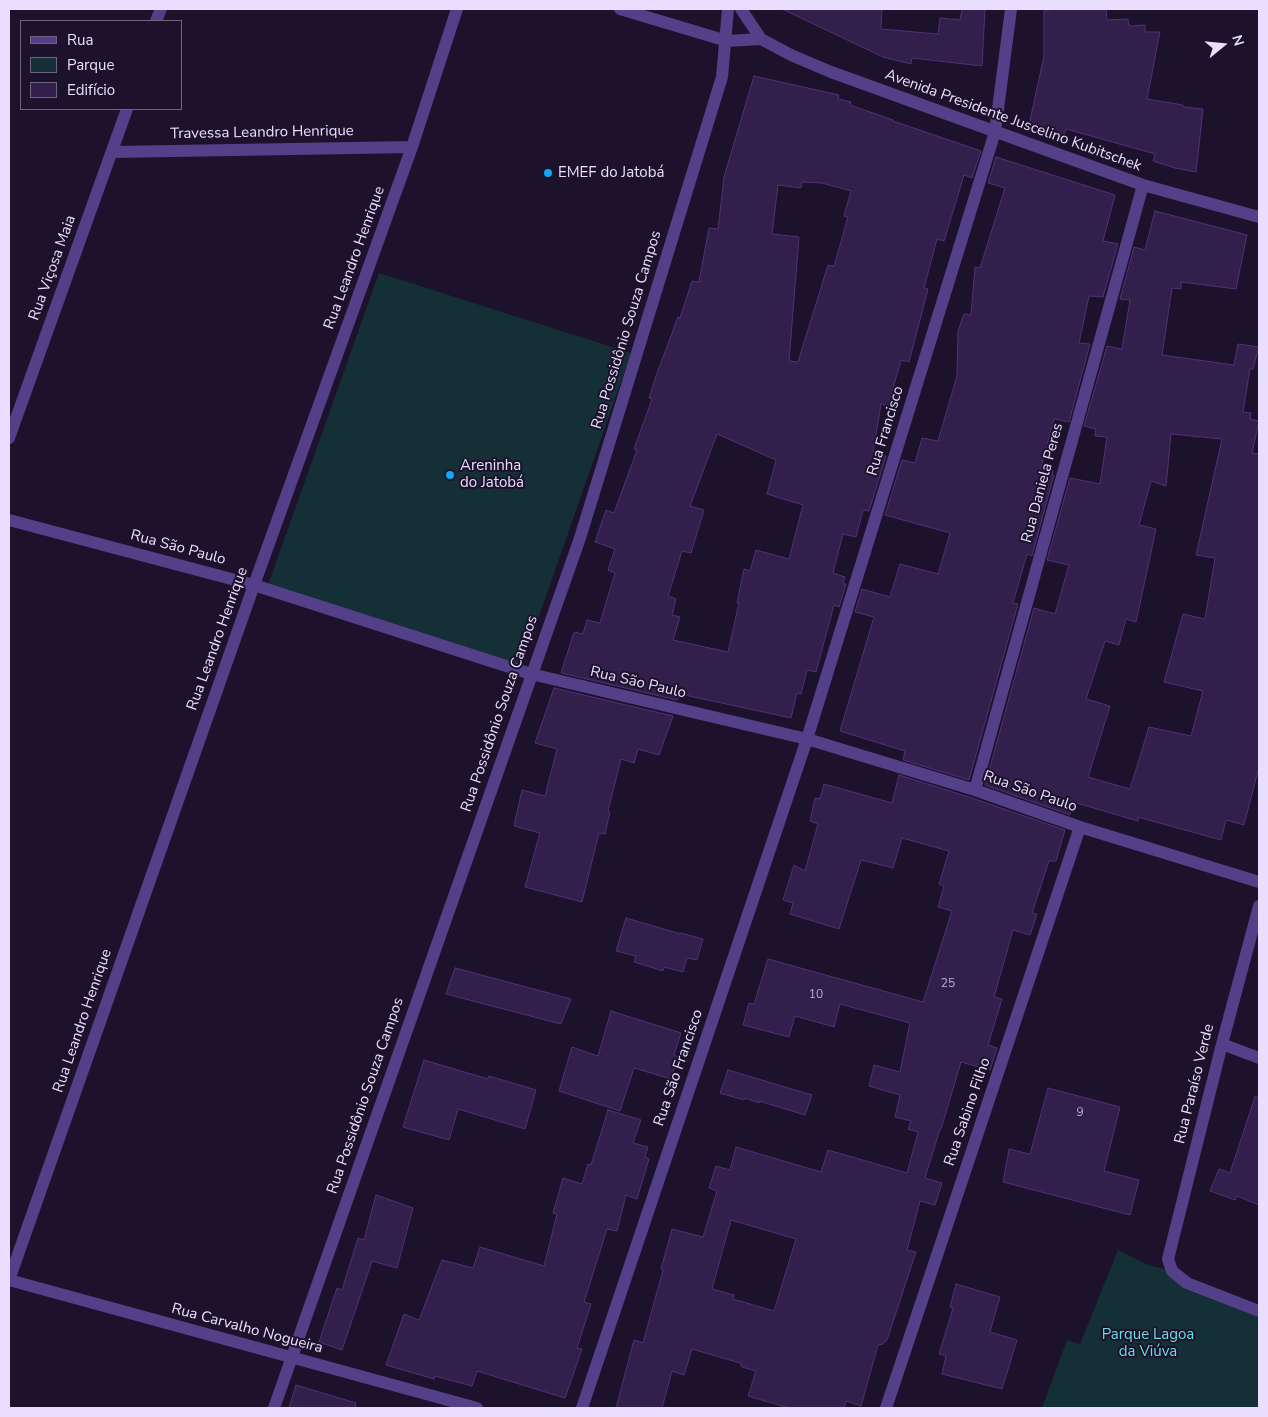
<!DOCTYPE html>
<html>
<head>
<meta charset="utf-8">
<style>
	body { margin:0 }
	#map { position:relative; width:1268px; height:1417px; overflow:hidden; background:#1d122c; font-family:"Nunito Sans",sans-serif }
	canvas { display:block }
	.frame { position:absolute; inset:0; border:10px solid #e9defe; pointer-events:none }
	.legend { position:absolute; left:20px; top:20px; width:162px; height:90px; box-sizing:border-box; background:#1d122c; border:1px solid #6f6480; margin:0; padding:6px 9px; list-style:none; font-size:15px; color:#e9defe }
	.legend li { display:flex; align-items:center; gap:10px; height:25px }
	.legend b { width:25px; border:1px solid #6f6480 }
	.north { position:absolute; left:1198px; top:20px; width:50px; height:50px; -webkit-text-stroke:4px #1d122c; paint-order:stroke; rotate:73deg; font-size:14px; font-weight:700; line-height:20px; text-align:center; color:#e9defe }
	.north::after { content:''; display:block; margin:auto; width:18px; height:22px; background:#e9defe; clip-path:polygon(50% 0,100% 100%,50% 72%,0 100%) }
</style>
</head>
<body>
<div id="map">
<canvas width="1268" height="1417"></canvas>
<div class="frame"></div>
<ul class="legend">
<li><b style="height:6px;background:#543f89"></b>Rua</li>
<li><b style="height:14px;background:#152f36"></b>Parque</li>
<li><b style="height:14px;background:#331f4c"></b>Edifício</li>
</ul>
<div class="north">N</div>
</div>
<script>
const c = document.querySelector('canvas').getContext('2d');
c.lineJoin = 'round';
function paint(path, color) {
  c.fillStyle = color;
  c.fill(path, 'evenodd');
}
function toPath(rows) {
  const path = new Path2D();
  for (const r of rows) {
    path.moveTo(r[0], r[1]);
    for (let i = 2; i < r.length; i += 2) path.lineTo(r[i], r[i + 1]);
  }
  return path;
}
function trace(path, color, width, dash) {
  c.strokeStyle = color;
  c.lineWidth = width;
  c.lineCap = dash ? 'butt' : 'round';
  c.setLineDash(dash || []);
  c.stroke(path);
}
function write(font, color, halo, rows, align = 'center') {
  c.font = font + ' "Nunito Sans",sans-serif';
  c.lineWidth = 4;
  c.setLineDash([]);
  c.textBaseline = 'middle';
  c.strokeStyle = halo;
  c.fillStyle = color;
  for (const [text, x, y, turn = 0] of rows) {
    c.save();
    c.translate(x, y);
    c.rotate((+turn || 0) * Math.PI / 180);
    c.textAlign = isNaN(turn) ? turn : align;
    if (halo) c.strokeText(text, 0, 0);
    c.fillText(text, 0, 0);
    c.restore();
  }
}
paint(toPath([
	[379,273,631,353,522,665,268,585],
	[1118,1250,1148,1265,1172,1271,1259,1311,1259,1408,1042,1408,1067,1340,1080,1344]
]), '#152f36');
const building = toPath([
	[782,9,882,9,881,29,938,34,940,18,960,20,962,9,985,9,982,66,912,58,911,64,883,57,782,9],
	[1050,9,1106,9,1107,20,1128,19,1129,26,1145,25,1145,32,1160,32,1147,99,1183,105,1183,107,1203,109,1196,172,1175,168,1153,161,1155,154,1066,129,1064,135,1029,125,1044,56,1044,11,1050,10,1050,9],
	[754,76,839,95,838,99,851,102,850,105,893,120,893,121,981,151,972,178,964,175,944,241,937,239,924,288,928,289,909,362,901,360,888,406,881,404,873,453,886,456,869,511,863,510,856,537,843,534,833,573,845,577,843,584,846,584,839,607,834,605,816,672,807,670,801,694,797,693,791,718,680,694,677,700,561,673,574,632,583,634,587,620,600,623,615,573,608,570,615,549,595,542,606,510,614,513,637,450,634,449,652,399,649,398,656,376,678,317,680,318,692,281,699,282,709,228,718,229,724,177,754,76],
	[802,182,822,183,851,191,844,216,848,217,834,266,828,265,798,362,789,361,799,237,772,234,778,185,801,188,802,182],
	[717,434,776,460,767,494,803,505,789,559,756,550,750,571,744,569,737,603,739,603,728,652,673,640,680,617,672,615,676,599,668,596,682,551,691,553,704,510,690,506,717,434],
	[996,157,1115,195,1103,241,1118,244,1103,297,1089,296,1079,343,1090,344,1069,422,1054,419,1041,468,1053,471,1052,475,1054,475,1032,556,1027,554,1013,603,1018,604,969,780,903,760,905,751,840,731,874,617,855,612,862,589,890,597,900,564,938,574,950,533,885,515,902,460,915,463,922,438,938,441,957,376,958,331,964,314,971,315,975,267,980,268,1005,188,988,183,996,157],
	[1155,211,1247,235,1236,289,1181,282,1181,289,1172,288,1162,355,1234,365,1238,344,1259,347,1253,369,1250,369,1243,412,1251,413,1250,419,1259,421,1252,453,1259,454,1259,767,1244,825,1226,820,1221,840,1138,817,1138,821,1073,802,1070,815,985,785,1034,608,1055,614,1069,565,1047,560,1070,478,1100,484,1107,437,1095,436,1096,429,1084,426,1107,346,1122,349,1130,300,1120,299,1134,247,1145,250,1155,211],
	[1171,434,1222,439,1196,555,1215,558,1205,619,1183,614,1164,682,1203,691,1191,736,1149,727,1130,789,1088,777,1110,706,1086,699,1105,641,1119,645,1126,619,1136,622,1156,529,1139,525,1151,481,1166,486,1171,434],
	[554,688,673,716,659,755,638,749,634,763,621,759,608,811,610,812,605,834,599,833,582,902,525,887,540,833,514,826,522,790,545,796,557,749,535,743,554,688],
	[899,775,972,798,1065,830,1056,861,1049,861,1032,913,1037,914,1030,935,1013,930,994,997,1002,999,988,1045,997,1048,990,1070,961,1062,941,1129,940,1129,925,1178,942,1183,935,1205,920,1201,907,1250,916,1252,887,1340,883,1344,878,1345,861,1406,846,1401,844,1408,789,1408,748,1396,756,1371,742,1367,740,1363,692,1349,684,1375,672,1371,662,1408,616,1408,634,1340,643,1343,663,1270,661,1269,672,1229,703,1237,717,1191,709,1188,716,1166,730,1170,736,1147,821,1172,828,1150,907,1173,918,1132,908,1129,911,1121,895,1117,900,1095,869,1086,874,1065,900,1072,910,1023,840,1004,834,1027,795,1016,789,1037,743,1025,749,1003,754,1004,768,959,923,1002,952,911,938,907,944,886,939,884,949,851,902,838,893,868,861,860,839,929,790,914,793,903,783,900,794,865,805,871,818,824,810,821,815,798,820,799,824,784,892,803,899,775],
	[731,1220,796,1239,774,1311,733,1299,734,1295,712,1289,731,1220],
	[626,918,681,934,681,933,703,939,697,960,687,958,683,972,664,967,663,971,634,962,636,956,616,951,626,918],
	[455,968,571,999,561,1024,446,994,455,968],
	[611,1011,681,1033,674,1055,678,1057,671,1079,634,1068,620,1111,559,1091,572,1047,598,1056,611,1011],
	[424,1060,488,1079,489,1076,536,1090,525,1129,458,1109,449,1140,403,1127,424,1060],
	[728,1070,812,1095,805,1115,759,1101,759,1103,745,1098,744,1100,720,1093,728,1070],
	[1048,1088,1120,1107,1104,1171,1139,1180,1130,1215,1003,1182,1009,1149,1030,1154,1048,1088],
	[1255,1097,1259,1097,1259,1205,1237,1196,1235,1200,1210,1191,1219,1169,1230,1173,1255,1097],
	[608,1110,641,1120,633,1143,648,1147,645,1157,649,1159,637,1199,626,1195,617,1231,607,1229,584,1302,591,1304,577,1348,582,1349,565,1398,477,1371,472,1386,435,1376,434,1379,386,1365,404,1314,419,1320,442,1260,473,1268,480,1247,544,1266,557,1214,553,1213,563,1178,582,1184,588,1164,591,1165,608,1110],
	[376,1195,413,1208,397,1268,372,1261,342,1350,319,1342,337,1288,342,1290,358,1238,364,1240,376,1195],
	[956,1284,1000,1297,990,1332,1017,1340,1002,1389,942,1374,946,1356,939,1354,953,1308,950,1307,956,1284],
	[296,1385,356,1403,355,1408,289,1408,296,1385]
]);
paint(building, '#331f4c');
trace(building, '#503177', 1);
trace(toPath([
	[620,9,727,41,761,39],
	[741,9,761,39,791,55,831,72,1143,185,1259,217],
	[156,21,161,9],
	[113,152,412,147],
	[9,438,127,109],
	[9,520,254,585,531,674,807,739,975,790,1080,827,1259,882],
	[975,790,1143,185],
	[1259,906,1222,1044,1168,1259,1172,1271,1187,1283,1259,1311],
	[1222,1044,1259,1058],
	[9,1280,254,585,412,147,457,9],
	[9,1280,477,1408],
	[274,1408,580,538,722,77,728,9],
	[582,1408,807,739,995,132,1011,9],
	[886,1408,1080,827]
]), '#543f89', 12);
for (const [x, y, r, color] of [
	[548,173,5,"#0fa8f8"],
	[450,475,5,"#0fa8f8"]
]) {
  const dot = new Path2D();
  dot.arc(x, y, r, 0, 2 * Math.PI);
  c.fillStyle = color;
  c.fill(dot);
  trace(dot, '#1d122c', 2);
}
write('12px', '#bcaed2', null, [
	["25",948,984],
	["10",816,995],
	["9",1080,1113]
]);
write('15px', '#e9defe', '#1d122c', [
	["Avenida Presidente Juscelino Kubitschek",1013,121,20],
	["Travessa Leandro Henrique",262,133,-1],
	["Rua Leandro Henrique",355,258,-70],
	["Rua Viçosa Maia",53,268,-70],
	["Rua Possidônio Souza Campos",627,330,-73],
	["Rua Francisco",886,431,-73],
	["Rua Daniela Peres",1043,483,-75],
	["Rua São Paulo",178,548,15],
	["Rua Leandro Henrique",218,639,-70],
	["Rua São Paulo",638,683,13],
	["Rua Possidônio Souza Campos",500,714,-71],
	["Rua São Paulo",1030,792,19],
	["Rua Leandro Henrique",83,1021,-71],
	["Rua São Francisco",679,1068,-71],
	["Rua Paraíso Verde",1195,1084,-76],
	["Rua Possidônio Souza Campos",366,1096,-71],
	["Rua Sabino Filho",968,1112,-71],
	["Rua Carvalho Nogueira",247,1329,15]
]);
write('15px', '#e9defe', '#1d122c', [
	["EMEF do Jatobá",558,173],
	["Areninha",460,466],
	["do Jatobá",460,483]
], 'left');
write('15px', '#6adede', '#1d122c', [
	["Parque Lagoa",1148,1335],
	["da Viúva",1148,1352]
]);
</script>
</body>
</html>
